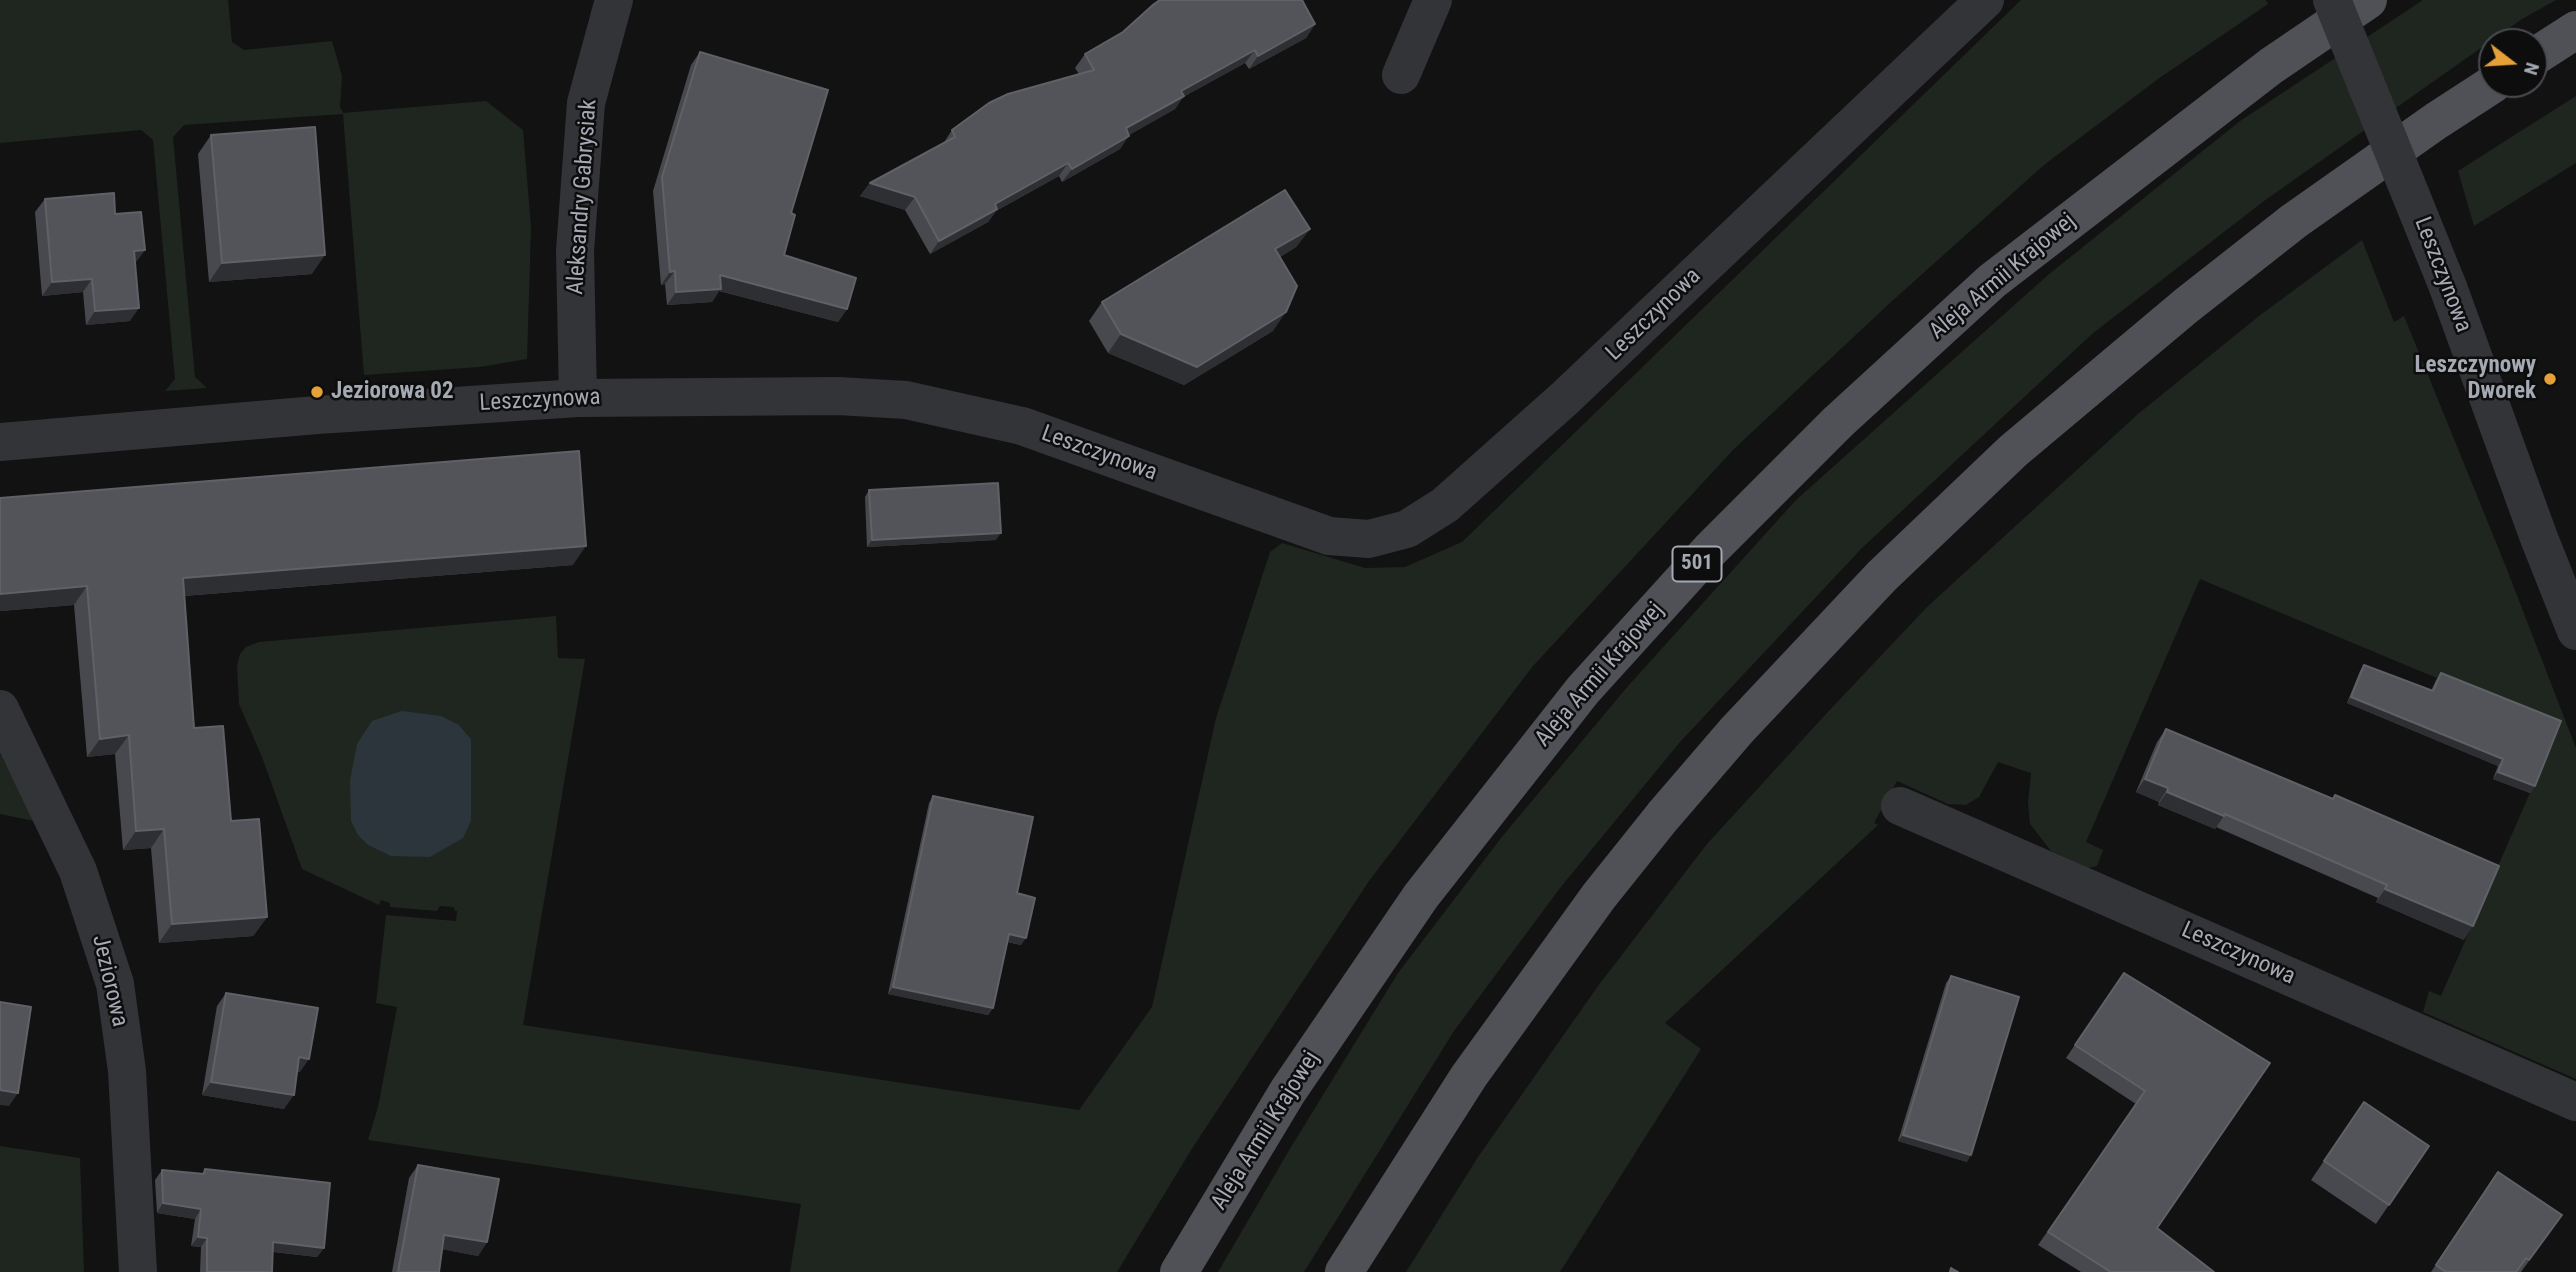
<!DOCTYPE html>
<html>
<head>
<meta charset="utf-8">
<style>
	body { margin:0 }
	#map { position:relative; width:2576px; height:1272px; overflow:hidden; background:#121213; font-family:"Roboto Condensed",sans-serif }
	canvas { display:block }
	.north { position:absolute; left:2478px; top:28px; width:70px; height:70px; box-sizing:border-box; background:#0d0d0e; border:2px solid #494b50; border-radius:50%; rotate:107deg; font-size:19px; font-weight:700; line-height:28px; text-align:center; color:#a4a9b3 }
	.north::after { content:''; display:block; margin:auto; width:24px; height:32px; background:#e5a137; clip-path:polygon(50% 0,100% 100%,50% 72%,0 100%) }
</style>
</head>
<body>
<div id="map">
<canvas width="2576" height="1272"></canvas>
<div class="north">N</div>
</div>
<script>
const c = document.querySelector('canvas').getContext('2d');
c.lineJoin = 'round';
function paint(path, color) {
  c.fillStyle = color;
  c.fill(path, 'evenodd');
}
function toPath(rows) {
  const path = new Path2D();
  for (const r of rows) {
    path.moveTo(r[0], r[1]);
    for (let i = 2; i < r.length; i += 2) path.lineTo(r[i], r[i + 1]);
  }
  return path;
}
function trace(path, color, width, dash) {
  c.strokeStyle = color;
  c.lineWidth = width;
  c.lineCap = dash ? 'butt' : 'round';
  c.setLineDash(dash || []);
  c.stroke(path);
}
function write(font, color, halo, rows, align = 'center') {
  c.font = font + ' "Roboto Condensed",sans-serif';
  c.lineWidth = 5;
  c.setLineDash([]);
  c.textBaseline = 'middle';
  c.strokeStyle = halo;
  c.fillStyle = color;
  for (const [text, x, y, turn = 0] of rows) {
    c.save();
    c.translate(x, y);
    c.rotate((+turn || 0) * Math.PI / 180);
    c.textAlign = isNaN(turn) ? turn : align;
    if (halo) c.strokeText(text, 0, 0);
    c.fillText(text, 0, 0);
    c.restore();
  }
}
paint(toPath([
	[0,0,228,0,232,42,244,50,332,41,342,76,340,107,343,113,486,101,523,130,531,227,527,359,480,367,364,375,343,114,184,125,173,137,195,377,207,388,165,391,175,379,153,140,141,130,0,143],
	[2021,0,2266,0,2268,4,2158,79,2044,165,1891,302,1734,449,1533,666,1369,881,1193,1147,1117,1272,790,1272,801,1204,368,1140,378,1107,397,1007,376,1003,386,915,456,921,457,911,455,911,454,907,440,906,437,911,390,907,390,903,381,900,379,905,302,869,262,757,239,704,237,665,240,654,246,647,259,642,556,616,558,658,585,659,523,1025,1079,1110,1152,1007,1216,718,1270,552,1282,543,1365,568,1405,567,1462,542],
	[459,725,471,739,471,821],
	[2423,0,2556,0,2522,19,2264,201,2092,334,1862,548,1680,742,1560,888,1454,1031,1304,1272,1218,1272,1291,1147,1398,973,1501,838,1628,686,1796,500,2048,275,2240,121],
	[2576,96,2576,163,2474,226,2458,171],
	[2362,240,2394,322,2404,316,2506,567,2576,748,2576,1079,2423,1012,2429,991,2441,996,2530,793,2556,728,2200,579,2086,842,2103,850,2097,866,2088,868,2051,851,2030,824,2028,802,2031,773,1998,762,1979,797,1966,805,1948,804,1897,781,1874,823,1878,825,1665,1023,1701,1049,1560,1272,1406,1272,1478,1157,1598,986,1707,844,1826,714,1927,607,2138,414,2259,316],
	[0,754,31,814,34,821,0,814],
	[0,1146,80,1158,84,1272,0,1272]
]), '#1e261f');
paint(toPath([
	[402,711,441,716,459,725,471,739,471,821,463,838,430,857,391,856,368,845,358,835,351,821,350,781,357,744,372,721]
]), '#2c353b');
trace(toPath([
	[1401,75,1433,0],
	[578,398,575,251,586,103,614,0],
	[0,709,78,871,115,984,127,1071,138,1272],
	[1900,806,2576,1102]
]), '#333438', 38);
trace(toPath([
	[2448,287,2539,538,2576,631],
	[0,442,317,415,578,398,838,396,906,400,1022,426,1329,536,1369,539,1407,529,1445,505,1565,398,1985,0]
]), '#333438', 38);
trace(toPath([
	[2534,57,2576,30],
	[1179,1272,1288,1091,1421,896,1583,690,1710,550,1838,422,1992,281,2271,66,2368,0],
	[1344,1272,1469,1076,1599,896,1663,816,1737,730,1882,576,2013,451,2187,305,2294,221,2436,121,2493,84]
]), '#4f5157', 38);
trace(toPath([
	[2332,0,2448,287]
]), '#333438', 38);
paint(toPath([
	[1315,24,1306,38,1249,69,1245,63,1183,97,1175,109,1129,135,1120,149,1062,182,1059,176,996,211,988,222,930,254,905,210,860,196,870,183,943,144,952,130,1079,74,1075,68,1085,54],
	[700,52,791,213,784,255,847,309,838,322,719,291,712,302,667,305,665,284,661,285,653,191,691,65],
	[211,135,312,274,209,282,198,154],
	[45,199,115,214,145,250,135,263,130,321,86,325,83,292,42,296,35,212],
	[1310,229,1296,247,1280,257,1273,331,1184,385,1108,353,1089,321,1102,302],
	[869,490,996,540,867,547,865,497],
	[0,498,573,565,184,596,194,728,231,821,267,917,253,936,159,943,151,848,123,850,115,754,87,757,74,605,0,611],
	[2364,665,2431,691,2436,680,2441,673,2535,786,2530,793,2493,779,2498,766,2347,703,2360,671],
	[2166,729,2333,799,2335,795,2464,940,2376,902,2378,898,2216,827,2215,829,2158,805,2159,802,2136,792,2157,742],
	[933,796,1017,893,1021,945,1007,942,993,1008,988,1015,888,994,929,803],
	[2124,973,2270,1063,2157,1228,2214,1272,2081,1272,2038,1245,2136,1104,2066,1058],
	[1951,976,1967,1162,1898,1141,1946,983],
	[226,993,300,1072,297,1072,284,1109,202,1095,217,1006],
	[2364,1102,2429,1146,2376,1224,2311,1180],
	[418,1165,487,1242,478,1256,442,1249,439,1272,392,1272,409,1178],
	[205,1169,324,1248,317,1257,273,1252,272,1272,200,1272,201,1247,191,1246,195,1219,157,1213,155,1180,162,1170,202,1174],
	[2498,1172,2562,1215,2521,1272,2431,1272]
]), '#48494e');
paint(toPath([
	[1315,24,1306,38,1249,69,1258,56],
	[1255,50,1245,63,1183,97,1175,109,1117,142,1126,128,1181,91],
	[1129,136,1120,149,1062,182,1072,169],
	[1068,163,1059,176,996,211,988,222,930,254,939,241,995,204],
	[870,183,915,197,905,210,860,196],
	[1310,229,1296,247,1261,268,1275,249],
	[145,250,135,263,124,264,134,251],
	[325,255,312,274,209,282,222,263],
	[675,271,665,284,661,285,670,272],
	[720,275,847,309,838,322,719,291,712,302,667,305,676,292],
	[92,279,83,292,42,296,52,282],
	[139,308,130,321,86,325,95,311],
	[1286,312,1273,331,1184,385,1108,353,1121,334],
	[1001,533,996,540,867,547,872,540],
	[586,546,573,565,170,597,183,578],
	[87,586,74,605,0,611,0,594],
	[2351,697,2503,759,2498,766,2347,703],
	[129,735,115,754,87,757,100,739],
	[2498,772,2535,786,2530,793,2493,779],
	[2145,779,2168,788,2159,802,2136,792],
	[2167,792,2224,816,2215,829,2158,805],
	[164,829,151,848,123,850,136,831],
	[2385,889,2473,926,2464,940,2376,902],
	[267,917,253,936,159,943,172,924],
	[1009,934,1026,938,1021,945,1004,941],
	[893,987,993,1008,988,1015,888,994],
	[299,1057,309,1059,300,1072,290,1071],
	[211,1082,294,1095,284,1109,202,1095],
	[0,1090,18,1093,9,1106,0,1105],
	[1903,1135,1971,1155,1967,1162,1898,1141],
	[163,1203,201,1209,195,1219,157,1213],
	[444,1235,487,1242,478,1256,435,1248],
	[198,1237,207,1238,201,1247,191,1246],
	[273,1242,324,1248,317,1257,267,1251]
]), '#2e2f32');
const building = toPath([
	[1160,0,1302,0,1315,24,1258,56,1255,50,1181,91,1184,96,1126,128,1129,136,1072,169,1068,163,995,204,997,209,939,241,915,197,870,183,955,137,952,130,989,103,1008,94,1094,70,1085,54,1123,32,1154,4,1160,0],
	[700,52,828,90,791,213,795,215,784,255,856,278,847,309,720,275,721,289,676,292,675,271,670,272,662,177,700,52],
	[315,127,325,255,222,263,211,135,315,127],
	[1285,190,1310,229,1275,249,1297,286,1286,312,1197,367,1121,334,1102,302,1285,190],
	[114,193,115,214,141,212,145,250,134,251,139,308,95,311,92,279,52,282,45,199,114,193],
	[579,451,586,546,183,578,194,728,223,726,231,821,259,819,267,917,172,924,164,829,136,831,129,735,100,739,87,586,0,594,0,498,579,451],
	[998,483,1001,533,872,540,869,490,998,483],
	[2364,665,2433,691,2441,673,2561,721,2535,786,2498,772,2503,759,2351,697,2364,665],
	[2166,729,2333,799,2335,795,2499,866,2473,926,2385,889,2387,885,2225,814,2224,816,2167,792,2168,788,2145,779,2166,729],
	[933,796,1033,817,1017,893,1035,898,1026,938,1009,934,993,1008,893,987,933,796],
	[2124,973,2270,1063,2157,1228,2214,1272,2111,1272,2048,1232,2145,1091,2075,1045,2124,973],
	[1951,976,2019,997,1971,1155,1903,1135,1951,976],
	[226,993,318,1008,309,1059,299,1057,294,1095,211,1082,226,993],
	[0,1002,31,1007,18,1093,0,1090,0,1002],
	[2364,1102,2429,1146,2389,1205,2324,1161,2364,1102],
	[418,1165,499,1179,487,1242,444,1235,439,1272,398,1272,418,1165],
	[205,1169,330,1183,324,1248,273,1242,272,1272,207,1272,207,1238,198,1237,201,1209,163,1203,162,1170,204,1174,205,1169],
	[2498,1172,2562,1215,2529,1260,2526,1258,2516,1272,2446,1272,2436,1265,2498,1172],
	[1951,1268,1958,1272,1950,1272,1951,1268]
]);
paint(building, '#525459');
trace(building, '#5f6167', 2);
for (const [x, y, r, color] of [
	[2550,379,7,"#e5a137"],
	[317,392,7,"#e5a137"]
]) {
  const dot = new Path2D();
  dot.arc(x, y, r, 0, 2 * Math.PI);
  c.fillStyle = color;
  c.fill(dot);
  trace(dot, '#0d0d0e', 2.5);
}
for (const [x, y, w] of [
	[1697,564,49]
]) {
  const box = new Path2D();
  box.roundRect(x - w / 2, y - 17.5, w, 35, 5);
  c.fillStyle = '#0d0d0e';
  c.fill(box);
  trace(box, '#a4a9b3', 2);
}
write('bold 21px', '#a4a9b3', null, [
	["501",1697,564]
]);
write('23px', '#a4a9b3', '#0d0d0e', [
	["Aleksandry Gabrysiak",583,197,-86],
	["Leszczynowa",2442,275,69],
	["Aleja Armii Krajowej",2003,277,-40],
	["Leszczynowa",1654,315,-44],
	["Leszczynowa",540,401,-3],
	["Leszczynowa",1099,454,20],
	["Aleja Armii Krajowej",1600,675,-49],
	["Leszczynowa",2238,954,24],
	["Jeziorowa",109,981,77],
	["Aleja Armii Krajowej",1266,1131,-58]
]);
write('bold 23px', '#a4a9b3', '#0d0d0e', [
	["Leszczynowy",2536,366],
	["Dworek",2536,392],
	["Jeziorowa 02",331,392,"left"]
], 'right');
</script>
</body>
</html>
